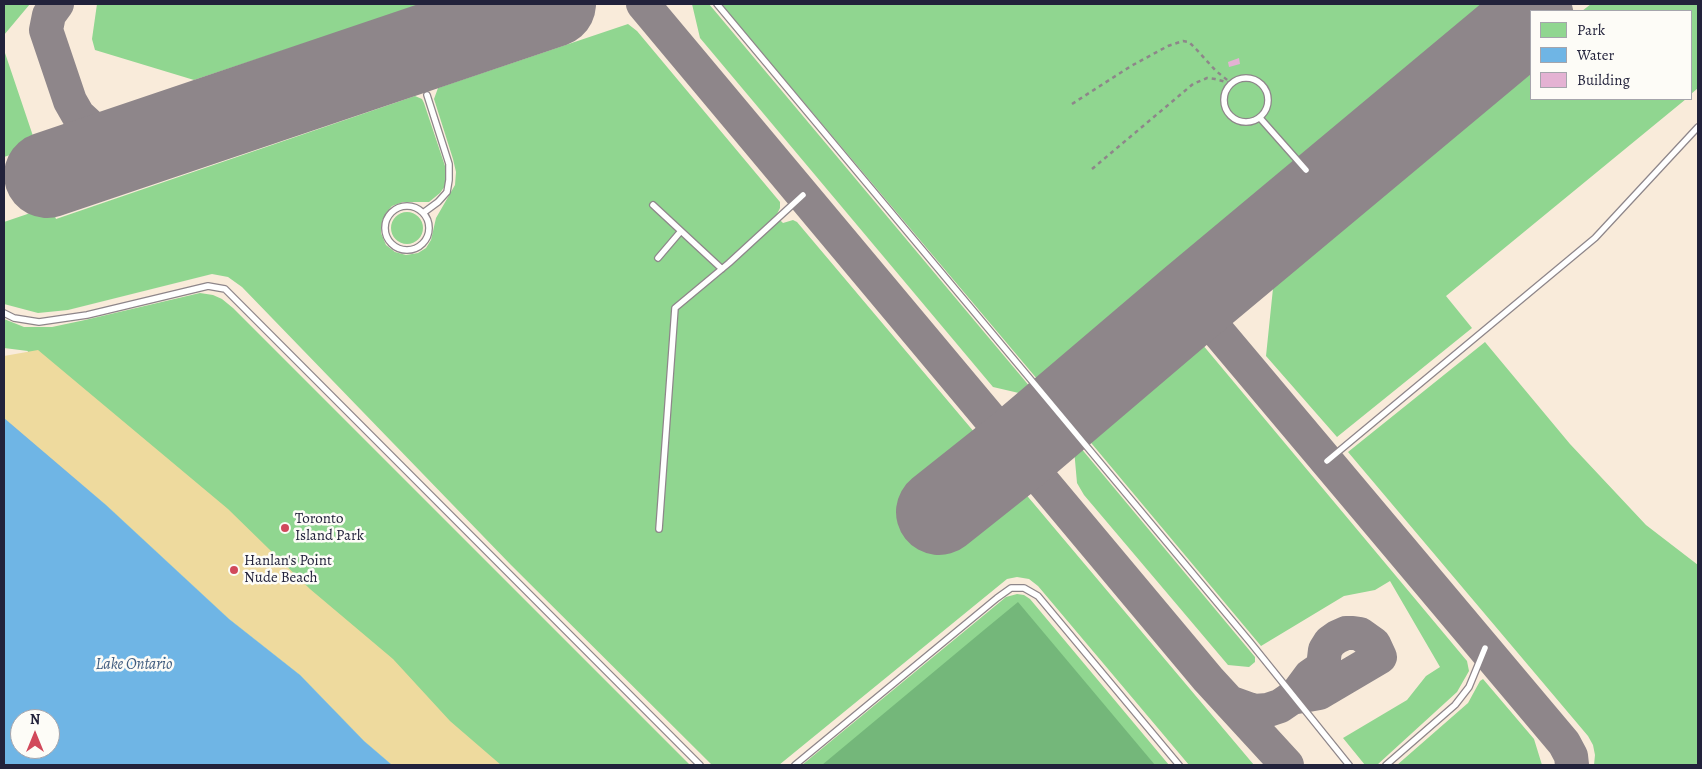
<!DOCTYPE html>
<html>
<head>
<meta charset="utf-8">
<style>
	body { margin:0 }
	#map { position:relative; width:1702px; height:769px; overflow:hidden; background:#f9ebda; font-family:Alegreya,serif }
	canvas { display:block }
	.frame { position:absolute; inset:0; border:5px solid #22223b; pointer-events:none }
	.legend { position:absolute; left:1530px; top:10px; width:162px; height:90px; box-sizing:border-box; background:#fdfcf7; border:1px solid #a5a5ac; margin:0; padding:6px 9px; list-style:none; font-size:15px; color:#22223b }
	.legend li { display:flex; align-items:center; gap:10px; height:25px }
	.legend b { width:25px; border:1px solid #a5a5ac }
	.north { position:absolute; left:10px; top:709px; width:50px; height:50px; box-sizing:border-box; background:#fdfcf7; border:1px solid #a5a5ac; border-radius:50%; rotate:0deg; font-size:14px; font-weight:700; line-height:20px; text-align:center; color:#22223b }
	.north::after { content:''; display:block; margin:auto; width:18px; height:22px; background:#d1495b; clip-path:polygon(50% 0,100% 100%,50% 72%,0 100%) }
</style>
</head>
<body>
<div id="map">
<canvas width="1702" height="769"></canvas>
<div class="frame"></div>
<ul class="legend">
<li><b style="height:14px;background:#90d690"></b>Park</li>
<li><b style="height:14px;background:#6fb5e5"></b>Water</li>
<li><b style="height:14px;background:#e4b2d3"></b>Building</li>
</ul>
<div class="north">N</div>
</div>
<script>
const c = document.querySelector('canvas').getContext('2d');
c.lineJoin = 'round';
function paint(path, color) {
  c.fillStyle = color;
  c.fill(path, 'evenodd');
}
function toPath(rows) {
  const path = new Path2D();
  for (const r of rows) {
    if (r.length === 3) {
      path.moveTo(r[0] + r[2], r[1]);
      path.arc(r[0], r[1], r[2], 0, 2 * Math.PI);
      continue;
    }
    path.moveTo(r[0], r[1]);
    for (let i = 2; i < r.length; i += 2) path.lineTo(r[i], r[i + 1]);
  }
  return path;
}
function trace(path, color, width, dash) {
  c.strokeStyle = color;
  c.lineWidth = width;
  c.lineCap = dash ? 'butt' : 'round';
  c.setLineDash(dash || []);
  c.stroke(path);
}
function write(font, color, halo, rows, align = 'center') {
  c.font = font + ' Alegreya,serif';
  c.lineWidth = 5;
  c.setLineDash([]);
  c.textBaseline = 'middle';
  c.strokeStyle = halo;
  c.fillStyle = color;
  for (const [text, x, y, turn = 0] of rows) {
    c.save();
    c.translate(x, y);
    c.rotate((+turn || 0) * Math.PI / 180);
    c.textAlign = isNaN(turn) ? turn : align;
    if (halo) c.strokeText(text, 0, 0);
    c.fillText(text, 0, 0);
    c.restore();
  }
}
paint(toPath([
	[4,4,30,4,4,35],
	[97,4,423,4,194,80,95,50,92,39],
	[692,4,709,4,1036,394,1036,397,993,387,700,38],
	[721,4,1503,4,1052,384,1043,386],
	[1591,4,1698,4,1698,88,1691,94,1691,11,1582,11],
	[628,24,637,31,780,202,780,208,776,216,783,223,793,220,797,222,980,439,980,442,919,493,956,537,1018,485,1254,765,1189,765,1038,586,1029,579,1017,577,1007,579,779,765,712,765,511,565,242,287,228,277,212,274,68,310,38,313,4,304,4,222,51,206,56,219,415,96,422,99,424,103,446,169,445,186,440,193,429,202,403,202,392,206,386,213,382,221,381,233,386,245,395,252,406,255,418,253,426,248,431,240,436,218,455,185,456,172,453,159,434,99,438,88],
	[4,50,33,136,28,137,31,148,4,157],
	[1531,54,1531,99,1686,99,1446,296,1472,328,1337,437,1266,356,1275,269],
	[407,228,16],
	[200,293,213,295,222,299,233,308,690,765,392,765,364,741,300,675,229,619,106,505,4,418,28,351,4,348,4,319,24,327,52,327,85,320],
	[1197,338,1467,661,1469,671,1457,692,1377,765,1365,765,1343,738,1407,700,1426,676,1440,667,1390,581,1375,590,1344,596,1261,646,1087,438,1086,430],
	[1485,342,1570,444,1646,525,1698,565,1698,765,1594,765,1595,755,1593,745,1588,736,1348,452],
	[1075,441,1255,657,1255,662,1249,667,1228,665,1084,495,1077,483,1074,449],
	[1017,594,1024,595,1030,599,1169,765,802,765,1006,597],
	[1483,679,1534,739,1542,765,1397,765,1468,703,1480,681]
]), '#90d690');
paint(toPath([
	[1018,602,1155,765,822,765,984,630]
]), '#74b77a');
paint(toPath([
	[38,350,228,509,310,589,393,659,450,721,501,765,392,765,364,741,300,675,229,619,106,505,12,427,4,418,4,356]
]), '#eeda9e');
paint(toPath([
	[4,418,106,505,229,619,300,675,364,741,392,765,4,765],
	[20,719,50,719,50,749,20,749]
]), '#6fb5e5');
trace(toPath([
	[57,4,49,15,46,30,70,101,78,115,91,127,105,135,122,140,161,136],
	[643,4,1208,679,1287,765],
	[1192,301,1564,743,1571,756,1572,765],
	[1229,702,1254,711,1268,710,1280,706,1296,695,1310,676,1323,667,1325,650,1330,642,1337,637,1346,633,1353,633,1360,634,1374,644,1380,657,1319,693,1291,698]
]), '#8e868a', 34);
trace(toPath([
	[47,175,553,4],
	[939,512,1017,450,1192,301,1531,18]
]), '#8e868a', 86);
paint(toPath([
	[1239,58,1240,64,1229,67,1228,62]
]), '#e4b2d3');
const lane = toPath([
	[717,4,1250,642,1349,765],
	[1246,100,22],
	[1260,118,1306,170],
	[653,205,722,269],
	[407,228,22],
	[423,213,438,202,447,192,449,180,449,164,427,95],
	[658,258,681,231],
	[4,313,14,318,39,322,87,315,208,286,225,289,700,765],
	[1327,461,1595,238,1698,127],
	[659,529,675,308,729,263,803,195],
	[795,765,997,598,1011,588,1024,588,1038,596,1179,765],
	[1386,765,1455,705,1469,687,1485,648]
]);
trace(lane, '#8e868a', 8);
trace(toPath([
	[1072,104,1131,66,1168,46,1183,41,1189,42,1196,49,1216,71,1231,83],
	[1092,169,1193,84,1207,78,1215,79,1230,83]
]), '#8e868a', 2.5, [4, 4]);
trace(lane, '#fff', 5.5);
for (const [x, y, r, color] of [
	[285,528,5,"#d1495b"],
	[234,570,5,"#d1495b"]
]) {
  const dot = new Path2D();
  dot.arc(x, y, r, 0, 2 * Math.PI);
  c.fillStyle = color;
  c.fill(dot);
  trace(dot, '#fdfcf7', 2);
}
write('15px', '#22223b', '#fdfcf7', [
	["Toronto",295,519],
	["Island Park",295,536],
	["Hanlan's Point",244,561],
	["Nude Beach",244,578]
], 'left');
write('italic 16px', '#415d7f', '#fdfcf7', [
	["Lake Ontario",134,665]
]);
</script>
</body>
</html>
